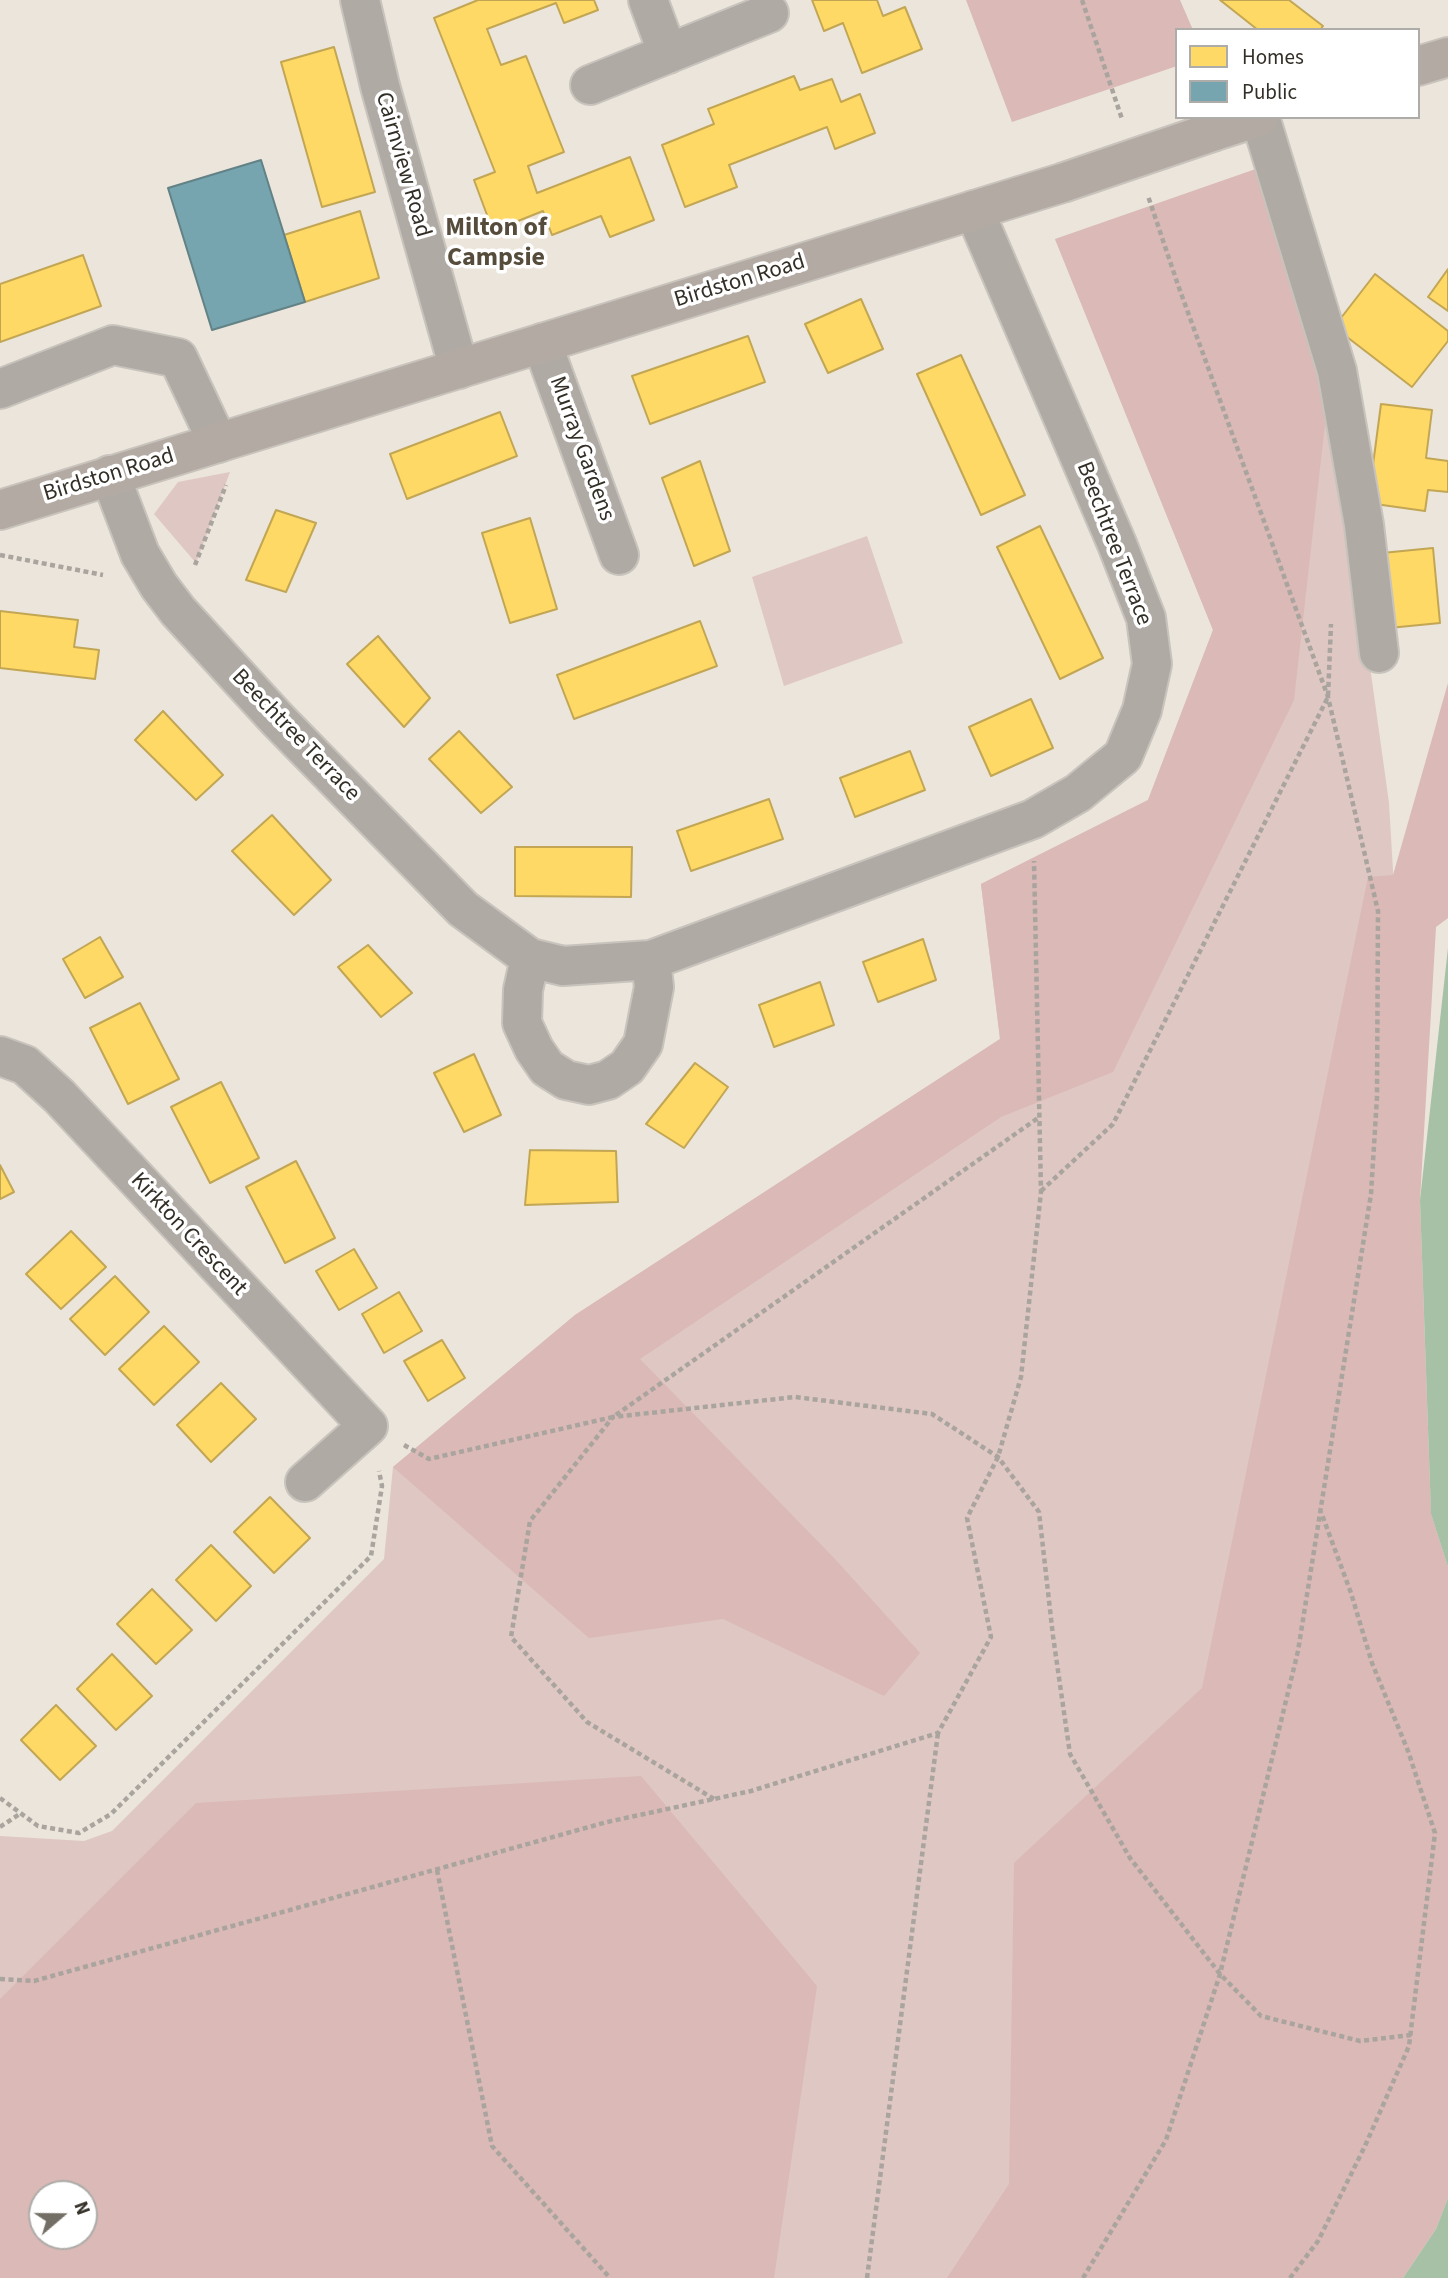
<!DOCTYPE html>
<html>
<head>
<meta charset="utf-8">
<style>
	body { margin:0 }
	#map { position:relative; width:1448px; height:2278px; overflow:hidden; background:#ebe5db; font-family:"Source Sans 3",sans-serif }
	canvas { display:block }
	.legend { position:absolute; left:1175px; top:28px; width:245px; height:91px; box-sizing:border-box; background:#fff; border:2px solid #adaca9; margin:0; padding:9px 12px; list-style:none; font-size:21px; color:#332f27 }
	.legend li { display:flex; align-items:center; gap:14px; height:35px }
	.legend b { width:35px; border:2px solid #adaca9 }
	.north { position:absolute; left:28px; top:2180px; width:70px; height:70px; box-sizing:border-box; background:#fff; border:2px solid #adaca9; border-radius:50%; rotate:70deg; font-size:19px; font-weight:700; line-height:28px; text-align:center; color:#332f27 }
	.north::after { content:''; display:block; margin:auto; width:24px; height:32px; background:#736f66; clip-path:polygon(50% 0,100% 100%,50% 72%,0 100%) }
</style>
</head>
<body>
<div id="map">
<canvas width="1448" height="2278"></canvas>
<ul class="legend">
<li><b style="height:19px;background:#ffd966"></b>Homes</li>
<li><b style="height:19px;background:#76a5af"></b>Public</li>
</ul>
<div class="north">N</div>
</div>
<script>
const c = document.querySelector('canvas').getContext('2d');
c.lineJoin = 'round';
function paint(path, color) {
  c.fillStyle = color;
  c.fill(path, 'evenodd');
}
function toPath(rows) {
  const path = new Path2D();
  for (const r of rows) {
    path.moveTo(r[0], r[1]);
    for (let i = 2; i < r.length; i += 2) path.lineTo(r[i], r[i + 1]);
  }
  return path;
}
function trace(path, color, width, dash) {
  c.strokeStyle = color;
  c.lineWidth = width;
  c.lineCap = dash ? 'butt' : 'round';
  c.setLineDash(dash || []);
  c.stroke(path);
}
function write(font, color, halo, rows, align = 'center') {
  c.font = font + ' "Source Sans 3",sans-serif';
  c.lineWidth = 7;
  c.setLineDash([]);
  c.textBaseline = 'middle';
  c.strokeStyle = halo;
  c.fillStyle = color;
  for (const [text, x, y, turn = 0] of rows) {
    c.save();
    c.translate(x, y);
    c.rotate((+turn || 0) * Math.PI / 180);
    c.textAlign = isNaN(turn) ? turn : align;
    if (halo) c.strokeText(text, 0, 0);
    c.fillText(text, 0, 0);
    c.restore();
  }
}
paint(toPath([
	[1055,239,1330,379,1389,803,1431,1514,1448,1624,1344,2278,0,2278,0,1836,84,1841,112,1831,384,1559,393,1467,575,1315,1000,1039,981,884,1148,800,1213,630],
	[42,2194,84,2194,84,2236,42,2236],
	[230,472,196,563,154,514,178,482],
	[867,536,903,643,784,686,752,577]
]), '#dfc7c3');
paint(toPath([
	[966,0,1180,0,1193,30,1177,30,1177,66,1012,122],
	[1270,164,1330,379,1294,700,1113,1072,1001,1117,640,1359,834,1558,920,1653,884,1696,723,1619,589,1638,393,1467,575,1315,1000,1039,981,884,1148,800,1213,630,1055,239],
	[1448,683,1448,918,1436,927,1420,1200,1431,1514,1448,1567,1448,2198,1436,2229,1403,2278,947,2278,1009,2184,1014,1863,1202,1688,1368,877,1393,875],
	[641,1776,817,1986,774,2278,0,2278,0,1999,196,1803],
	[42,2194,84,2194,84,2236,42,2236]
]), '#dab9b6');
paint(toPath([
	[1448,948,1448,1567,1431,1514,1420,1200],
	[1448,2198,1448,2278,1403,2278,1436,2229]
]), '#a6c1a5');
const homes = toPath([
	[594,0,598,10,564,23,556,3,487,29,501,65,526,56,564,152,528,166,537,193,630,157,654,220,610,237,601,216,552,235,543,211,493,231,474,180,495,172,434,18,478,0,594,0],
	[812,0,877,0,883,16,905,7,922,49,862,73,843,23,824,31,812,0],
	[1220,0,1289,0,1323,26,1320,30,1258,30,1220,0],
	[334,47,375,192,322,207,281,62,334,47],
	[794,76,800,90,832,79,841,102,860,94,875,133,835,149,827,127,729,165,737,187,685,207,662,145,714,124,708,109,794,76],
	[360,211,379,278,305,302,284,235,360,211],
	[83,255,101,306,0,342,0,284,83,255],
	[1448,269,1448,311,1428,297,1448,269],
	[1375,274,1448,331,1448,341,1412,387,1334,327,1375,274],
	[861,299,883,349,828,373,805,324,861,299],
	[748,336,765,382,650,424,632,376,748,336],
	[961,355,1025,495,981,515,917,374,961,355],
	[1381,404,1432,410,1426,458,1448,461,1448,492,1428,490,1425,511,1368,503,1381,404],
	[500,412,517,456,407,499,390,454,500,412],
	[700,461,730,551,694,566,662,478,700,461],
	[276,510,316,523,286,592,246,580,276,510],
	[530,518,557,609,510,623,482,533,530,518],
	[1040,526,1103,658,1060,679,997,547,1040,526],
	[1433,548,1440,623,1389,628,1382,553,1433,548],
	[0,611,78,620,74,647,99,650,95,679,0,668,0,611],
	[700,621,717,666,574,719,557,675,700,621],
	[378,636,430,698,404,727,347,664,378,636],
	[1031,699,1053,748,991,776,969,727,1031,699],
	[163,711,223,775,196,800,135,740,163,711],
	[459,731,512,787,481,813,429,759,459,731],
	[910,751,925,790,855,817,840,778,910,751],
	[769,799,783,839,691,871,677,831,769,799],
	[272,815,331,880,294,915,232,851,272,815],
	[515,847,632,847,631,897,515,896,515,847],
	[100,937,123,977,85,998,63,959,100,937],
	[923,939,936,980,878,1002,863,962,923,939],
	[368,945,412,993,381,1017,338,967,368,945],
	[820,982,834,1025,774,1047,759,1005,820,982],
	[140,1003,179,1079,128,1104,90,1028,140,1003],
	[474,1054,501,1115,464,1132,434,1073,474,1054],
	[695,1063,728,1087,684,1148,646,1124,695,1063],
	[221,1082,259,1158,210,1183,171,1107,221,1082],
	[530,1150,616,1151,618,1202,525,1205,530,1150],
	[296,1161,335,1238,285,1263,246,1187,296,1161],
	[0,1165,14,1192,0,1199,0,1165],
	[71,1231,106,1267,61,1309,26,1274,71,1231],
	[354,1249,377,1288,339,1310,316,1271,354,1249],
	[115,1276,149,1312,105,1355,70,1319,115,1276],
	[399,1292,422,1331,384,1353,362,1314,399,1292],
	[164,1326,199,1362,154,1405,119,1369,164,1326],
	[442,1340,465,1378,428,1401,404,1361,442,1340],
	[221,1383,256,1419,211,1462,177,1425,221,1383],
	[270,1497,310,1538,274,1573,234,1532,270,1497],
	[211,1545,251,1586,216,1621,176,1580,211,1545],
	[152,1589,192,1630,156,1664,117,1624,152,1589],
	[112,1654,152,1696,116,1730,77,1689,112,1654],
	[56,1705,96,1746,60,1780,21,1740,56,1705]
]);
paint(homes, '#ffd966');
trace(homes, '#c2a653', 2);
const public = toPath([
	[261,160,305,302,212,330,168,188,261,160]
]);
paint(public, '#76a5af');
trace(public, '#628286', 2);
const minor = toPath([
	[360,0,380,86,459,369],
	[648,0,668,54],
	[590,85,769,13],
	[1260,117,1337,371,1364,525,1379,653],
	[542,343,619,555],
	[0,389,113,345,178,358,218,443],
	[110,475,140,554,159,586,178,611,277,719,463,909,530,958,563,966,651,960,1033,819,1078,793,1123,756,1142,710,1152,664,1146,618,1117,544,974,210],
	[530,958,523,990,522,1023,534,1049,547,1068,566,1080,589,1085,608,1080,627,1067,643,1044,654,987,651,960],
	[0,1056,25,1065,59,1096,368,1426,305,1482]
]);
const major = toPath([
	[1418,66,1448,57],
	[1215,131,1259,117],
	[0,510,1062,183]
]);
trace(minor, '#c8c3bc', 42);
trace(major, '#c8c3bc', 42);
trace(toPath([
	[1082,0,1122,119],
	[0,555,103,575],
	[195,565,226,485],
	[1041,1191,1113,1124,1328,697,1331,624],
	[404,1445,429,1459,613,1417,1038,1118],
	[0,1798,38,1826,79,1833,111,1814,371,1556,382,1486,379,1471],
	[714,1799,587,1722,511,1637,530,1521,613,1417,795,1397,932,1414,998,1457,1039,1512,1053,1636,1070,1754,1130,1858,1220,1974,1261,2016,1360,2041,1411,2035],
	[0,1827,21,1813],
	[437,1870,492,2146,610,2278],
	[0,1979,34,1981,607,1822,751,1791,938,1733,991,1637,967,1518,998,1457,1021,1377,1041,1192,1034,861],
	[867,2278,938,1733],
	[1083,2278,1166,2140,1220,1974,1298,1651,1371,1194,1377,1097,1378,911,1328,697,1178,285,1148,196],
	[1290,2278,1318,2241,1365,2146,1409,2046,1435,1833,1408,1751,1372,1663,1351,1593,1321,1512]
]), '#aaa49f', 4.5, [5, 3.5]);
trace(minor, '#b0aaa5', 38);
trace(major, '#b3aaa4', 38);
const majorBridge = toPath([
	[1062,183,1215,131]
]);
trace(majorBridge, '#c8c3bc', 42, []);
trace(majorBridge, '#b3aaa4', 38);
write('23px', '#332f27', '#fff', [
	["Cairnview Road",402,165,74],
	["Birdston Road",740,282,-17],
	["Murray Gardens",581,449,70],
	["Birdston Road",109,476,-17],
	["Beechtree Terrace",1113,544,69],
	["Beechtree Terrace",295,736,46],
	["Kirkton Crescent",188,1235,47]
]);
write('bold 26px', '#564c3c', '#fff', [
	["Milton of",496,229],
	["Campsie",496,259]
]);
</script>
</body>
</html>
